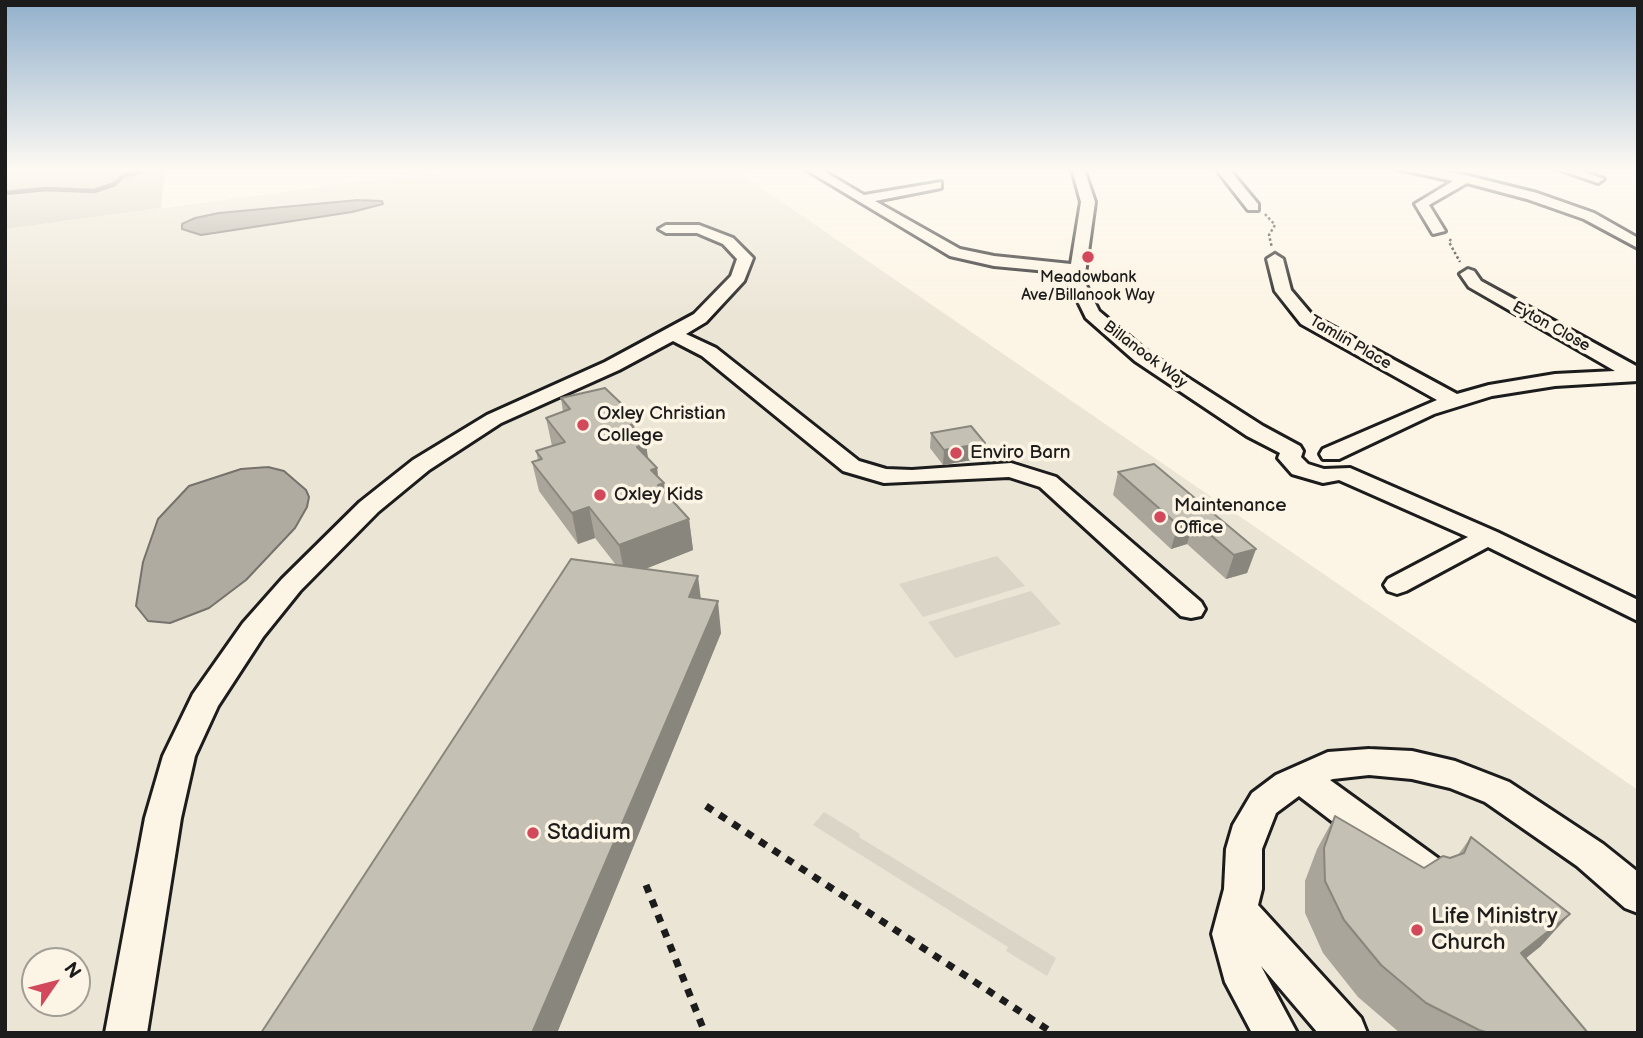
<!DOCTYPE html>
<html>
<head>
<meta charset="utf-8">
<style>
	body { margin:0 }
	#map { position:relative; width:1643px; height:1038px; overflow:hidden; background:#fcf5e5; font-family:"Balsamiq Sans",sans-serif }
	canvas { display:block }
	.frame { position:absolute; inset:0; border:7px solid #1c1c1c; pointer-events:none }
	.north { position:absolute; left:21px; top:947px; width:70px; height:70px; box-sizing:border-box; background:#fcf5e5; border:2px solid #a29e95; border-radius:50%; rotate:55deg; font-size:19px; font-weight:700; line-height:28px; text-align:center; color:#1c1c1c }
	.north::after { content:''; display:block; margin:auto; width:24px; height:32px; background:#d1495b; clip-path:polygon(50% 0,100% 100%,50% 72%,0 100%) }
</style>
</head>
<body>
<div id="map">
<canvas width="1643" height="1038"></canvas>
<div class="frame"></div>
<div class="north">N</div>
</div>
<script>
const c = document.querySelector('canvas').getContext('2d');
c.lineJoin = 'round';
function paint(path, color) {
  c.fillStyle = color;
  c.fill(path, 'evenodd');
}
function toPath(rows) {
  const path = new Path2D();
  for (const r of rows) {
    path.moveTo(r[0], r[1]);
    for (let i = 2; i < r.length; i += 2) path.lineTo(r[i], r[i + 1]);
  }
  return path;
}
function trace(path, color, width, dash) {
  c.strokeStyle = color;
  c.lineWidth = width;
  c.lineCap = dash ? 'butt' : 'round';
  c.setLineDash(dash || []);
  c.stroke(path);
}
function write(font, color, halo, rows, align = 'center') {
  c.font = font + ' "Balsamiq Sans",sans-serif';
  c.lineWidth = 7;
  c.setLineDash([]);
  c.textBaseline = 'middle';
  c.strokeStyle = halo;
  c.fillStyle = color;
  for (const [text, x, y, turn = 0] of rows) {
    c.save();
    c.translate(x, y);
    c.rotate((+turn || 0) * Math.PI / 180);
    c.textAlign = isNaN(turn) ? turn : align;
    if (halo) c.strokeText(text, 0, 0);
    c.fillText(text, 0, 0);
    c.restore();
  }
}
paint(toPath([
	[459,169,734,169,1638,790,1638,1033,5,1033,5,229],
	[35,961,77,961,77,1003,35,1003]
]), '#ebe5d6');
paint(toPath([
	[165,169,161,208,5,229,5,170],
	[997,556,1025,586,923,617,899,584],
	[1031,591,1061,624,955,658,928,622],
	[824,812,860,834,859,837,1056,958,1047,976,1006,951,1008,947,813,825]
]), '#dbd5c8');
const water = toPath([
	[358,200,382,201,383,204,352,212,201,235,182,229,182,224,195,218,219,213,358,200],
	[268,467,284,471,306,490,309,497,307,507,295,528,246,580,209,608,170,623,148,621,136,606,143,562,158,519,189,486,241,469,268,467]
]);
paint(water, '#b0aba1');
trace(water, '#75726c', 2);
trace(toPath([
	[5,193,46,189,94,191,115,184,123,176,154,169]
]), '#75726c', 4.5);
const minor = toPath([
	[805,169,820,169,864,195,941,182,941,188,875,201,960,249,994,256,1071,264,1081,202,1072,169,1084,169,1095,202,1084,281,1099,311,1149,353,1263,426,1300,446,1303,451,1301,457,1308,464,1324,469,1350,468,1497,532,1638,600,1638,621,1488,547,1406,591,1397,594,1388,591,1384,585,1388,579,1468,537,1339,480,1323,483,1292,474,1278,458,1280,453,1247,436,1135,361,1086,318,1068,281,1069,273,994,266,950,256,805,169],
	[1216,169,1229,169,1258,204,1258,210,1248,210,1216,169],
	[1398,169,1428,169,1465,175,1537,193,1594,213,1638,238,1638,248,1584,219,1527,199,1467,183,1429,205,1445,231,1433,234,1415,204,1453,181,1398,169],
	[1557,169,1577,169,1604,179,1598,183,1557,169],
	[699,225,733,238,753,258,744,281,706,322,686,334,716,348,859,461,886,469,912,470,1011,463,1056,477,1201,602,1205,609,1201,616,1191,618,1181,616,1040,487,1009,477,884,483,843,471,702,356,673,341,619,370,501,423,429,470,378,512,300,591,263,637,218,706,195,756,181,818,147,1033,105,1033,145,818,163,756,193,694,243,623,282,579,360,502,413,460,487,415,605,362,694,314,731,276,737,259,723,244,697,233,666,233,659,229,666,225,699,225],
	[1275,254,1283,259,1291,290,1313,316,1457,394,1489,385,1555,374,1615,371,1469,287,1460,274,1468,269,1474,271,1481,281,1638,367,1638,381,1555,386,1492,396,1434,414,1339,459,1323,459,1320,454,1323,449,1437,400,1301,324,1275,291,1267,259,1275,254],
	[1369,749,1412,751,1455,761,1509,782,1603,844,1638,872,1638,913,1625,908,1577,866,1485,802,1450,788,1412,779,1369,775,1333,779,1330,780,1439,859,1444,871,1439,883,1426,888,1413,883,1299,796,1276,813,1262,849,1262,889,1258,905,1361,1018,1367,1033,1318,1033,1261,966,1297,1033,1252,1033,1225,982,1212,934,1224,889,1226,849,1233,825,1252,793,1276,775,1328,752,1369,749]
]);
trace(minor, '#1c1c1c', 6);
trace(toPath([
	[5,171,25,169],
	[1265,214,1275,225,1269,235,1272,248],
	[1451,239,1449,242,1460,262]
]), '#1c1c1c', 2.5, [2.5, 2.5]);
trace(toPath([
	[706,806,1053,1033],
	[646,885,705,1033]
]), '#1c1c1c', 7, [8, 8]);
paint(minor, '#fcf5e5');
paint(toPath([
	[561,398,628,410,629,419,635,433,646,444,648,459,657,468,658,477,664,483,665,493,689,519,693,550,645,569,701,599,721,633,557,1033,261,1033,616,565,595,538,578,544,539,491,532,462,538,460,536,451,552,446,546,418,563,412],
	[931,433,983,458,943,465,930,448],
	[1118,472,1256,549,1247,573,1226,579,1187,544,1171,549,1113,495],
	[1335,816,1424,868,1458,855,1471,837,1541,946,1525,958,1588,1033,1400,1033,1358,997,1323,953,1305,913,1305,881,1317,849]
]), '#a9a59a');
paint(toPath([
	[628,410,630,426,634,424,637,447,646,444,650,474,630,439,622,412],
	[985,443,983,458,943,465,944,450],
	[657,468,659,485,664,483,667,513,651,470],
	[589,507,595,538,578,544,572,513],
	[689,519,693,550,625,577,619,545],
	[1194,521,1187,544,1171,549,1178,525],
	[1256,549,1247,573,1226,579,1234,555],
	[698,576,702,608,689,597],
	[718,601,721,633,557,1033,532,1033],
	[1570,914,1541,946,1493,985,1521,953]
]), '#89867d');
const building = toPath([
	[605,388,628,410,622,412,634,424,628,426,646,444,637,447,657,468,651,470,664,483,658,485,689,519,619,545,589,507,572,513,532,462,542,459,536,451,565,442,546,418,570,409,561,398,605,388],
	[971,426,985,443,944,450,931,433,971,426],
	[1154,464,1256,549,1234,555,1194,521,1178,525,1118,472,1154,464],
	[571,559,698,576,689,597,718,601,532,1033,261,1033,571,559],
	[1335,816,1424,868,1443,856,1450,858,1464,853,1471,837,1570,914,1521,953,1588,1033,1489,1033,1479,1030,1426,1003,1381,965,1344,920,1325,881,1324,848,1335,816]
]);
paint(building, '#c4c0b3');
trace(building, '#89867d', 2);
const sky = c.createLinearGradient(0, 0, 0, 315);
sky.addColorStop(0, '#91b0cc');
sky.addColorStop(0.54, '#fefaf3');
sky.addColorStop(1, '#fefaf300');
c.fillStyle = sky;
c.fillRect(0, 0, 1643, 315);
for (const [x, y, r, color] of [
	[1088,257,7,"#d1495b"],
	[583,425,7,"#d1495b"],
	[956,453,7,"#d1495b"],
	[600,495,7,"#d1495b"],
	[1160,517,7,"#d1495b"],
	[533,833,7,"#d1495b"],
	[1417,930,7,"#d1495b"]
]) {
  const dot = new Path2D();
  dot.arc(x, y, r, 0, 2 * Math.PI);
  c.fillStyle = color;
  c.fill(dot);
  trace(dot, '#fcf5e5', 2.5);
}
write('16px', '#1c1c1c', '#fcf5e5', [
	["Meadowbank",1088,278],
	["Ave/Billanook Way",1088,296]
]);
write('16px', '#1c1c1c', '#fcf5e5', [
	["Eyton Close",1551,327,29],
	["Tamlin Place",1350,343,30],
	["Billanook Way",1145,355,37]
]);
write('19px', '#1c1c1c', '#fcf5e5', [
	["Oxley Christian",597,414],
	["College",597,436],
	["Enviro Barn",970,453],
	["Oxley Kids",614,495],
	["Maintenance",1174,506],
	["Office",1174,528]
], 'left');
write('23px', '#1c1c1c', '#fcf5e5', [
	["Stadium",547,833],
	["Life Ministry",1431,917],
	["Church",1431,943]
], 'left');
</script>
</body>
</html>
